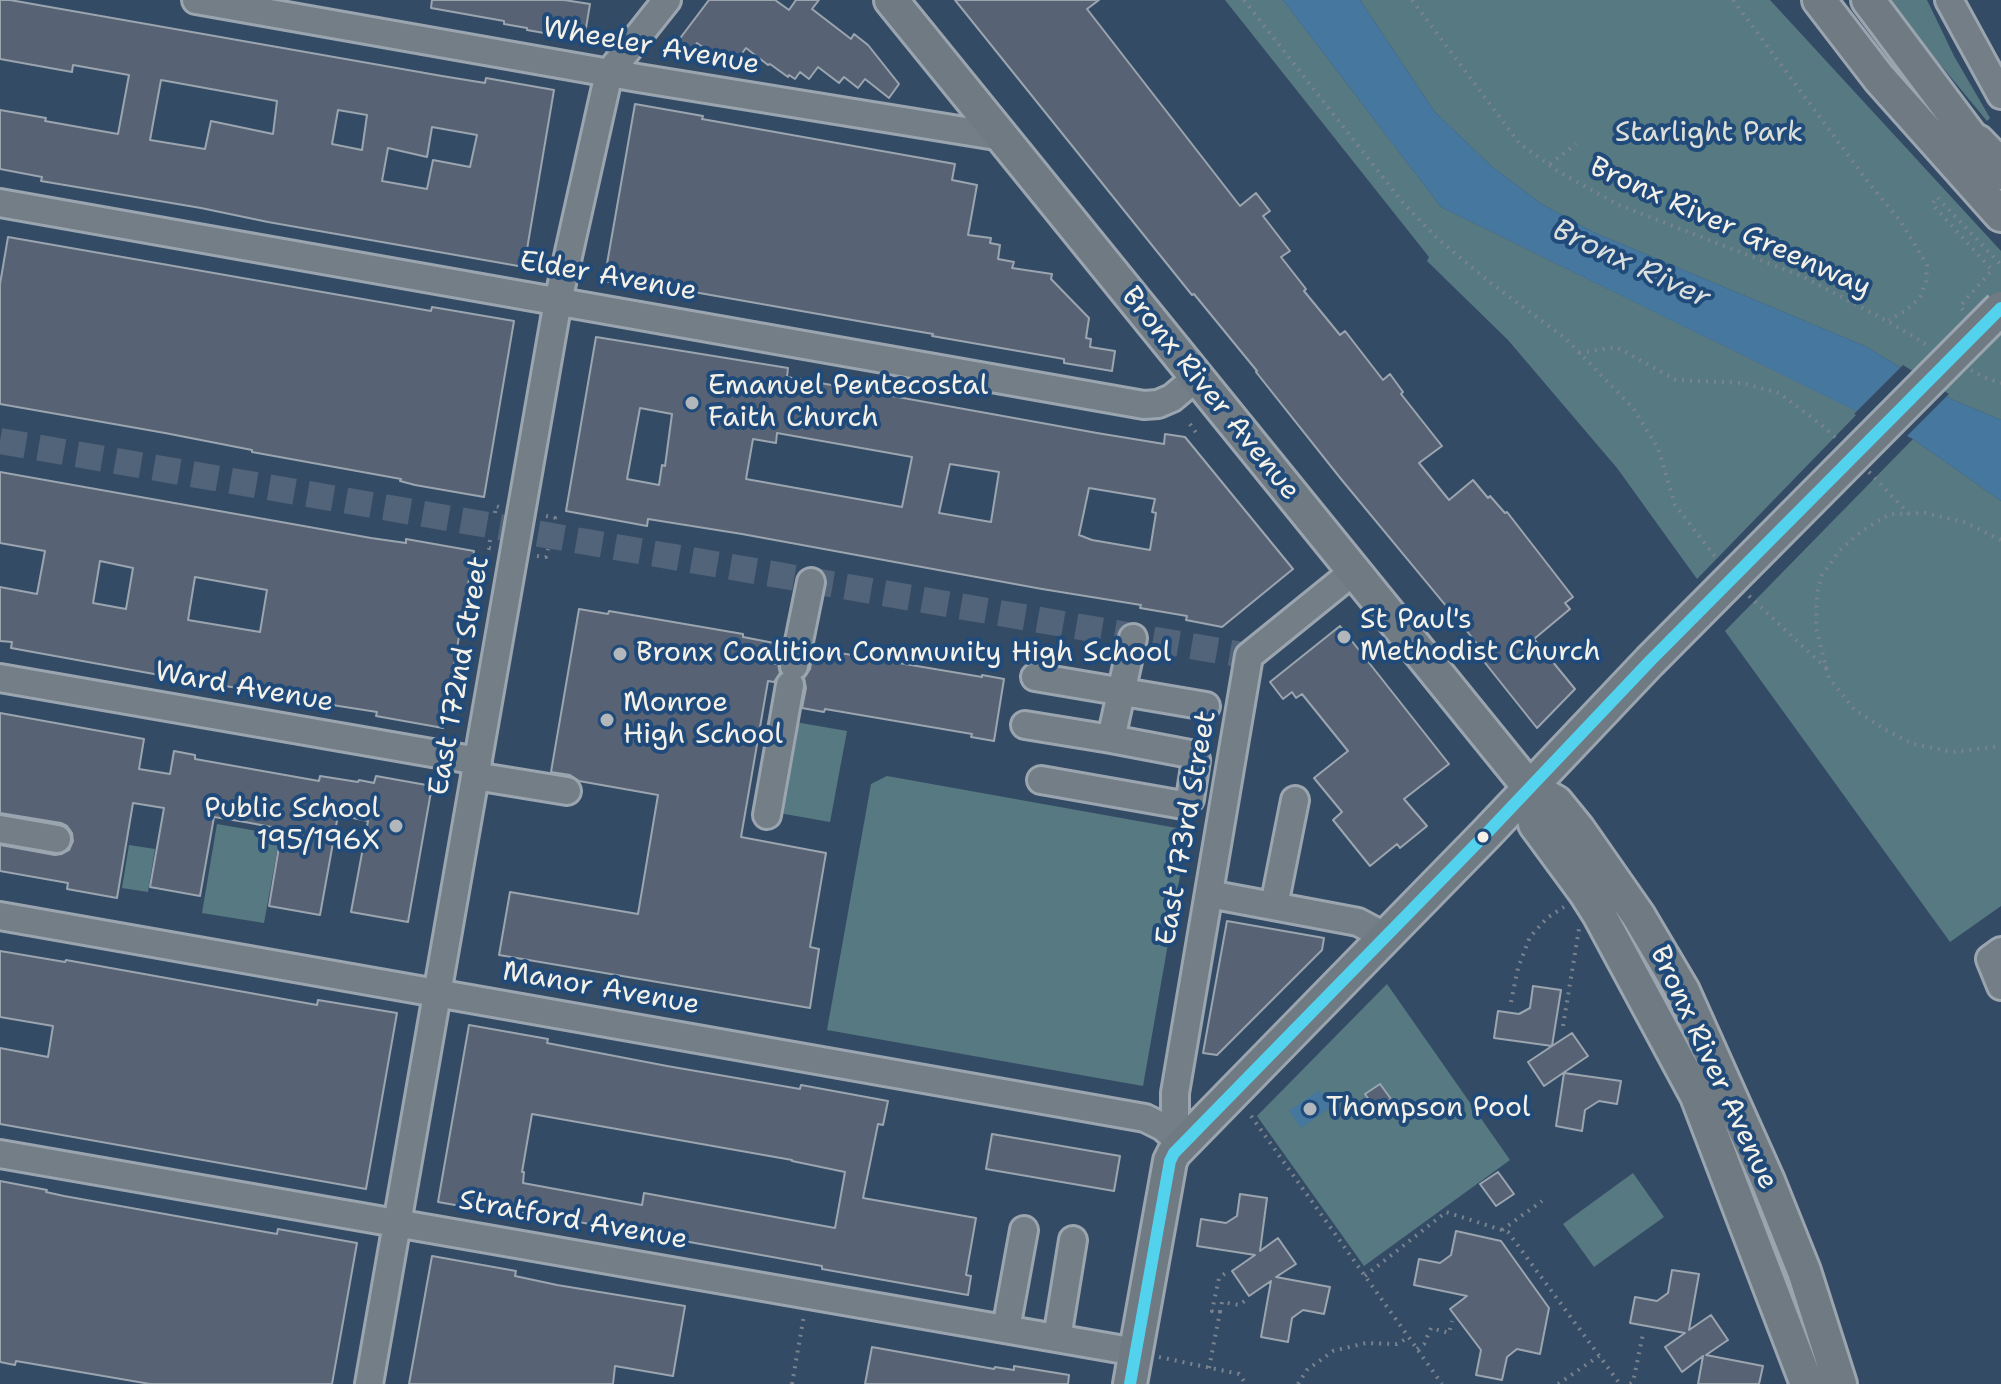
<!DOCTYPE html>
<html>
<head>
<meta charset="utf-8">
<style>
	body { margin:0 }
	canvas { display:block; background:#344b65 }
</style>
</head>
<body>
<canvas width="2001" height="1384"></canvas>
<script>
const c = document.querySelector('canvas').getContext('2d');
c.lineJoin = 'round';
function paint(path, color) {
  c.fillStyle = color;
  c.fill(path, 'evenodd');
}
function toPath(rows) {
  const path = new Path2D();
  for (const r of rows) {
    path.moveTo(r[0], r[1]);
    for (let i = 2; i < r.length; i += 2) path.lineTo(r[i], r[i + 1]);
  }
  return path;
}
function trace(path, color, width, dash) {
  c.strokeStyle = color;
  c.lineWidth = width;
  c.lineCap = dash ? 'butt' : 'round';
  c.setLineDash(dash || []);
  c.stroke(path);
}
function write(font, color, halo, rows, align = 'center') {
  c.font = font + ' "Shantell Sans",sans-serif';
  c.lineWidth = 8;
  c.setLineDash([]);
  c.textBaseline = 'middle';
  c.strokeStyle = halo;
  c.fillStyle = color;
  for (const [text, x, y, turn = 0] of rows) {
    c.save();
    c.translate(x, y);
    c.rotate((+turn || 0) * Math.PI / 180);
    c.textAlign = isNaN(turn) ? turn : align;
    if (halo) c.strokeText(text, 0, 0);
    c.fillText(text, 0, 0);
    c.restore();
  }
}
paint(toPath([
	[1225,0,1283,0,1441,207,1859,412,1697,579,1617,468,1508,340,1427,261,1429,257],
	[1360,0,1770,0,2001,251,2001,420,1951,399,1867,347,1593,232,1540,203,1490,165,1434,111],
	[1891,0,1927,0,1954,56,1990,118,1987,121,1934,57],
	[1913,439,2001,501,2001,906,1950,942,1725,631],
	[795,722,847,731,830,822,779,813],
	[887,776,1188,830,1143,1086,827,1030,871,784],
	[217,824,280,835,264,923,202,913],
	[129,845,155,849,148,892,122,888],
	[1387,984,1510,1160,1364,1266,1257,1116],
	[1633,1173,1664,1217,1594,1267,1563,1224]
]), '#577982');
paint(toPath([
	[1283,0,1360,0,1434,111,1490,165,1540,203,1593,232,1867,347,1951,399,2001,420,2001,501,1913,439,1441,207],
	[1319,1090,1331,1107,1301,1128,1289,1111]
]), '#46779f');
paint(toPath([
	[1903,365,1949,394,1904,439,1854,414]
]), '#344b65');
const building = toPath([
	[0,0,10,0,442,76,485,83,486,78,554,90,524,267,268,222,201,208,41,181,42,177,0,169,0,110,46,118,45,121,118,134,129,75,73,65,72,72,0,59,0,0],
	[161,80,277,101,273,134,211,121,205,149,150,140,161,80],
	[338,110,367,115,362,150,332,144,338,110],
	[432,127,477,135,470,167,433,160,427,189,382,181,388,148,427,157,432,127],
	[432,0,564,0,590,4,584,40,527,30,527,28,504,24,504,21,431,8,432,0],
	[709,0,775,0,789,10,796,0,819,0,812,9,851,39,854,34,868,45,899,84,889,98,865,79,858,88,844,77,839,83,818,67,809,79,800,72,795,79,789,75,788,77,770,64,768,65,746,48,731,68,697,43,686,58,672,49,709,0],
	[955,0,1099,0,1087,9,1240,206,1256,193,1270,211,1263,216,1290,251,1281,257,1306,289,1304,291,1340,335,1345,331,1383,380,1390,374,1403,392,1401,394,1442,446,1419,463,1449,500,1473,480,1488,498,1490,496,1505,513,1507,512,1573,597,1565,603,1570,609,1534,639,1575,689,1537,728,1482,659,1486,655,1466,630,1341,479,1256,372,1257,371,1194,294,1192,295,955,0],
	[635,104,703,116,702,119,955,164,952,180,977,185,968,235,991,238,990,243,1000,245,998,259,1014,262,1012,268,1052,274,1051,279,1089,318,1086,338,1091,339,1090,347,1115,351,1112,371,1064,363,1064,359,932,336,933,334,875,324,688,291,687,295,604,281,635,104],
	[8,237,431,311,432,307,514,321,484,497,415,485,400,481,401,479,252,452,252,450,165,433,0,404,0,284,8,237],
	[596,337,788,368,787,377,1097,433,1164,444,1165,434,1185,437,1293,569,1222,627,1186,620,1187,616,1140,608,1141,605,1042,589,742,534,648,519,647,526,566,511,596,337],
	[640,408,672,414,665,466,662,465,659,485,627,479,640,408],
	[777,433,912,457,902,507,746,479,753,439,776,443,777,433],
	[950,464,999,472,991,522,939,513,950,464],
	[1089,488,1155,499,1152,512,1156,513,1150,550,1092,540,1079,535,1089,488],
	[0,472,371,538,406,543,406,539,474,551,443,728,376,716,377,712,326,704,298,699,298,697,198,682,11,648,12,642,0,641,0,587,37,594,45,551,0,543,0,472],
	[100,561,133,568,126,609,93,603,100,561],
	[195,577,267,590,260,632,188,620,195,577],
	[579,609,608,614,609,611,743,634,743,637,774,643,771,663,778,664,780,673,774,682,768,681,741,837,826,853,810,947,819,949,810,1008,499,955,510,892,638,914,658,795,579,781,570,775,551,772,579,609],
	[1340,626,1449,764,1404,799,1427,826,1400,848,1397,844,1370,866,1333,820,1342,812,1314,778,1348,751,1302,694,1296,698,1292,692,1283,699,1270,682,1340,626],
	[814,647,834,650,834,652,982,677,982,675,1004,679,994,741,971,737,972,734,825,709,824,712,802,708,806,688,804,678,810,669,814,647],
	[0,713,144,739,139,769,170,774,174,751,195,755,195,759,319,781,320,776,358,782,359,780,374,783,376,776,432,786,408,922,351,912,368,821,338,815,320,915,269,906,282,829,245,822,214,817,200,896,150,887,164,808,133,803,117,898,67,889,68,883,0,871,0,845,55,855,62,854,69,850,73,841,72,833,67,826,61,823,0,813,0,713],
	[1227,921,1324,938,1322,950,1217,1055,1203,1053,1227,921],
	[0,951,65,962,66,960,317,1005,318,1000,397,1013,366,1189,0,1124,0,1048,48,1057,53,1026,0,1017,0,951],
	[1533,986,1561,990,1552,1046,1572,1033,1588,1056,1544,1086,1528,1062,1552,1046,1494,1038,1498,1011,1519,1014,1530,1008,1533,986],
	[469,1025,548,1039,547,1043,667,1066,800,1089,801,1085,888,1101,883,1125,878,1124,863,1198,976,1218,966,1275,971,1276,968,1295,822,1269,822,1266,518,1211,517,1216,438,1202,469,1025],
	[532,1114,792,1160,792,1161,845,1172,835,1228,644,1193,642,1205,523,1183,524,1172,522,1172,532,1114],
	[1564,1073,1621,1081,1617,1104,1599,1101,1585,1110,1582,1131,1556,1126,1564,1073],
	[1380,1084,1391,1099,1376,1110,1365,1094,1380,1084],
	[992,1134,1120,1156,1114,1191,986,1169,992,1134],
	[1498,1172,1514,1194,1496,1206,1480,1184,1498,1172],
	[0,1181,47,1190,46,1192,64,1196,249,1229,277,1234,278,1229,357,1243,332,1384,150,1384,16,1361,15,1365,0,1362,0,1181],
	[1240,1194,1267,1198,1260,1251,1278,1238,1296,1264,1276,1277,1330,1287,1324,1314,1303,1310,1292,1318,1288,1342,1261,1337,1271,1281,1249,1296,1232,1271,1255,1255,1197,1246,1201,1219,1226,1223,1237,1216,1240,1194],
	[1456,1231,1501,1241,1549,1308,1540,1354,1517,1349,1507,1357,1502,1380,1476,1375,1481,1350,1450,1309,1467,1296,1414,1285,1419,1259,1440,1263,1451,1255,1456,1231],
	[432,1256,516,1271,515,1276,557,1285,685,1306,673,1376,615,1366,613,1384,409,1384,432,1256],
	[1672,1270,1699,1274,1689,1330,1711,1315,1728,1340,1706,1355,1763,1366,1759,1384,1698,1384,1703,1356,1682,1372,1665,1347,1685,1333,1630,1323,1635,1297,1657,1301,1668,1293,1672,1270],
	[872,1347,994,1369,995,1367,1014,1370,1014,1366,1069,1375,1068,1384,865,1384,872,1347]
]);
paint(building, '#576374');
trace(building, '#9ba5af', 2);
trace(toPath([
	[0,441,1249,656]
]), '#516479', 26, [26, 13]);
const minor = toPath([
	[196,0,638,78,1002,137],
	[1949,0,2001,95],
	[0,203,1144,405,1158,404,1172,398,1197,377],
	[794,666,811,582],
	[1035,677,1206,706],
	[0,678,478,761],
	[1025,725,1111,739],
	[475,776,567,791],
	[1041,780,1183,805,1190,799,1196,760,1190,754,1111,739,1133,638],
	[767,815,790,685],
	[0,829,57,839],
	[1209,894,1358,922,1386,937],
	[1274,906,1295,800],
	[0,916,1145,1118,1163,1127,1182,1144],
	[2001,951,1990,959,2001,986],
	[1182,1144,1175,1118,1175,1093,1249,656,1354,571],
	[0,1154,1136,1352],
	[1006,1329,1024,1230],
	[1057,1338,1073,1240],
	[369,1384,558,301,609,73,667,0]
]);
const major = toPath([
	[891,0,1529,787,1556,802,1578,829,1638,915,1683,991,1768,1181,1804,1271,1840,1384],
	[1819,0,1879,78,2001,215],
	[1868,0,1991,164],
	[1529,787,1535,824,1585,892,1599,914,1697,1096,1807,1384],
	[1130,1384,1170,1161,1174,1153,1485,835,1650,661]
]);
const highway = toPath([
	[1976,144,2001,170]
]);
trace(minor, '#9ba5af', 32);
trace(major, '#9ba5af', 38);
trace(highway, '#9ba5af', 44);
trace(toPath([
	[1244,0,1403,203,1438,239,1492,284,1565,338,1633,408,1658,448,1675,505,1717,559],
	[1412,0,1519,143,1559,172,1619,205,1804,277,1887,321,1929,346],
	[1733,0,1868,182,1901,222,1927,265,1926,281,1920,298,1905,311,1889,320],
	[1550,164,1576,144],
	[1963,310,1960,306,1992,270,1932,204,1937,197,2001,265],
	[1579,353,1616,347,1676,380,1742,383,1779,393,1824,427,1838,440],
	[1971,370,1983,377,2001,383],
	[1190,424,1197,434],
	[1869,472,1909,514],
	[495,513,496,506,502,508],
	[546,516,555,518,553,523],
	[490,540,489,548,495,549],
	[2001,540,1964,522,1925,513,1890,514,1863,530,1840,550,1822,575,1817,593,1816,628,1829,678,1854,709,1884,729,1913,744,1953,752,2001,746],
	[537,556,546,557,548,549],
	[1749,596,1827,669],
	[1511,1002,1518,968,1530,937,1547,918,1564,907],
	[1563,1026,1579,929],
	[1251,1116,1442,1384],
	[1502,1230,1542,1201],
	[1365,1276,1446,1212,1508,1232,1620,1384],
	[1220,1312,1222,1302,1239,1305,1246,1300],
	[1417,1349,1424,1344,1431,1328,1449,1333,1452,1321],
	[1159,1357,1239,1374,1246,1384],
	[1209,1368,1220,1312,1212,1311,1219,1278,1227,1272],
	[792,1384,804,1315],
	[1298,1384,1307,1370,1333,1351,1366,1343,1397,1344,1409,1337],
	[1558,1384,1599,1356],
	[1630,1384,1633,1382,1643,1334]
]), '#78838f', 4, [2, 6]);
trace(minor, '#737e87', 26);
trace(major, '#707a83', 32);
trace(highway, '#707a83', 38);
const majorBridge = toPath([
	[1650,661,2001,308]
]);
trace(majorBridge, '#9ba5af', 38, []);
trace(majorBridge, '#707a83', 32);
trace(toPath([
	[1130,1384,1170,1161,1174,1153,1485,835,1650,661,2001,308]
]), '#53d2ee', 12);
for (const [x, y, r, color] of [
	[692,403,8,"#b1b7ba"],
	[1344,637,8,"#b1b7ba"],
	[620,654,8,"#b1b7ba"],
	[607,720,8,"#b1b7ba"],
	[396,826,8,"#b1b7ba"],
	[1483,837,7,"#f4f1e8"],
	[1310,1109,8,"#b1b7ba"]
]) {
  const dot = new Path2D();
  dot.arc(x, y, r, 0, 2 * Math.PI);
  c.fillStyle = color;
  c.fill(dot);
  trace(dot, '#1f4a7a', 3);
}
write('28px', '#f4f1e8', '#1f4a7a', [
	["Wheeler Avenue",651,47,10],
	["Bronx River Greenway",1730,228,24],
	["Elder Avenue",608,277,10],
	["Bronx River Avenue",1210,394,51],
	["East 172nd Street",460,676,-80],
	["Ward Avenue",244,688,10],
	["East 173rd Street",1187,828,-80],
	["Manor Avenue",601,989,10],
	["Bronx River Avenue",1713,1068,65],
	["Stratford Avenue",573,1221,10]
]);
write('28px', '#dde0d9', '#1f4a7a', [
	["Starlight Park",1709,134]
]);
write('28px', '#f4f1e8', '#1f4a7a', [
	["Emanuel Pentecostal",708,387],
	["Faith Church",708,419],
	["St Paul's",1360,621],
	["Methodist Church",1360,653],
	["Bronx Coalition Community High School",636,654],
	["Monroe",623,704],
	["High School",623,736],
	["Public School",380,810,"right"],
	["195/196X",380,842,"right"],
	["Thompson Pool",1326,1109]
], 'left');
write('italic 30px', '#dadfde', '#1f4a7a', [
	["Bronx River",1631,265,25]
]);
</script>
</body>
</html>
